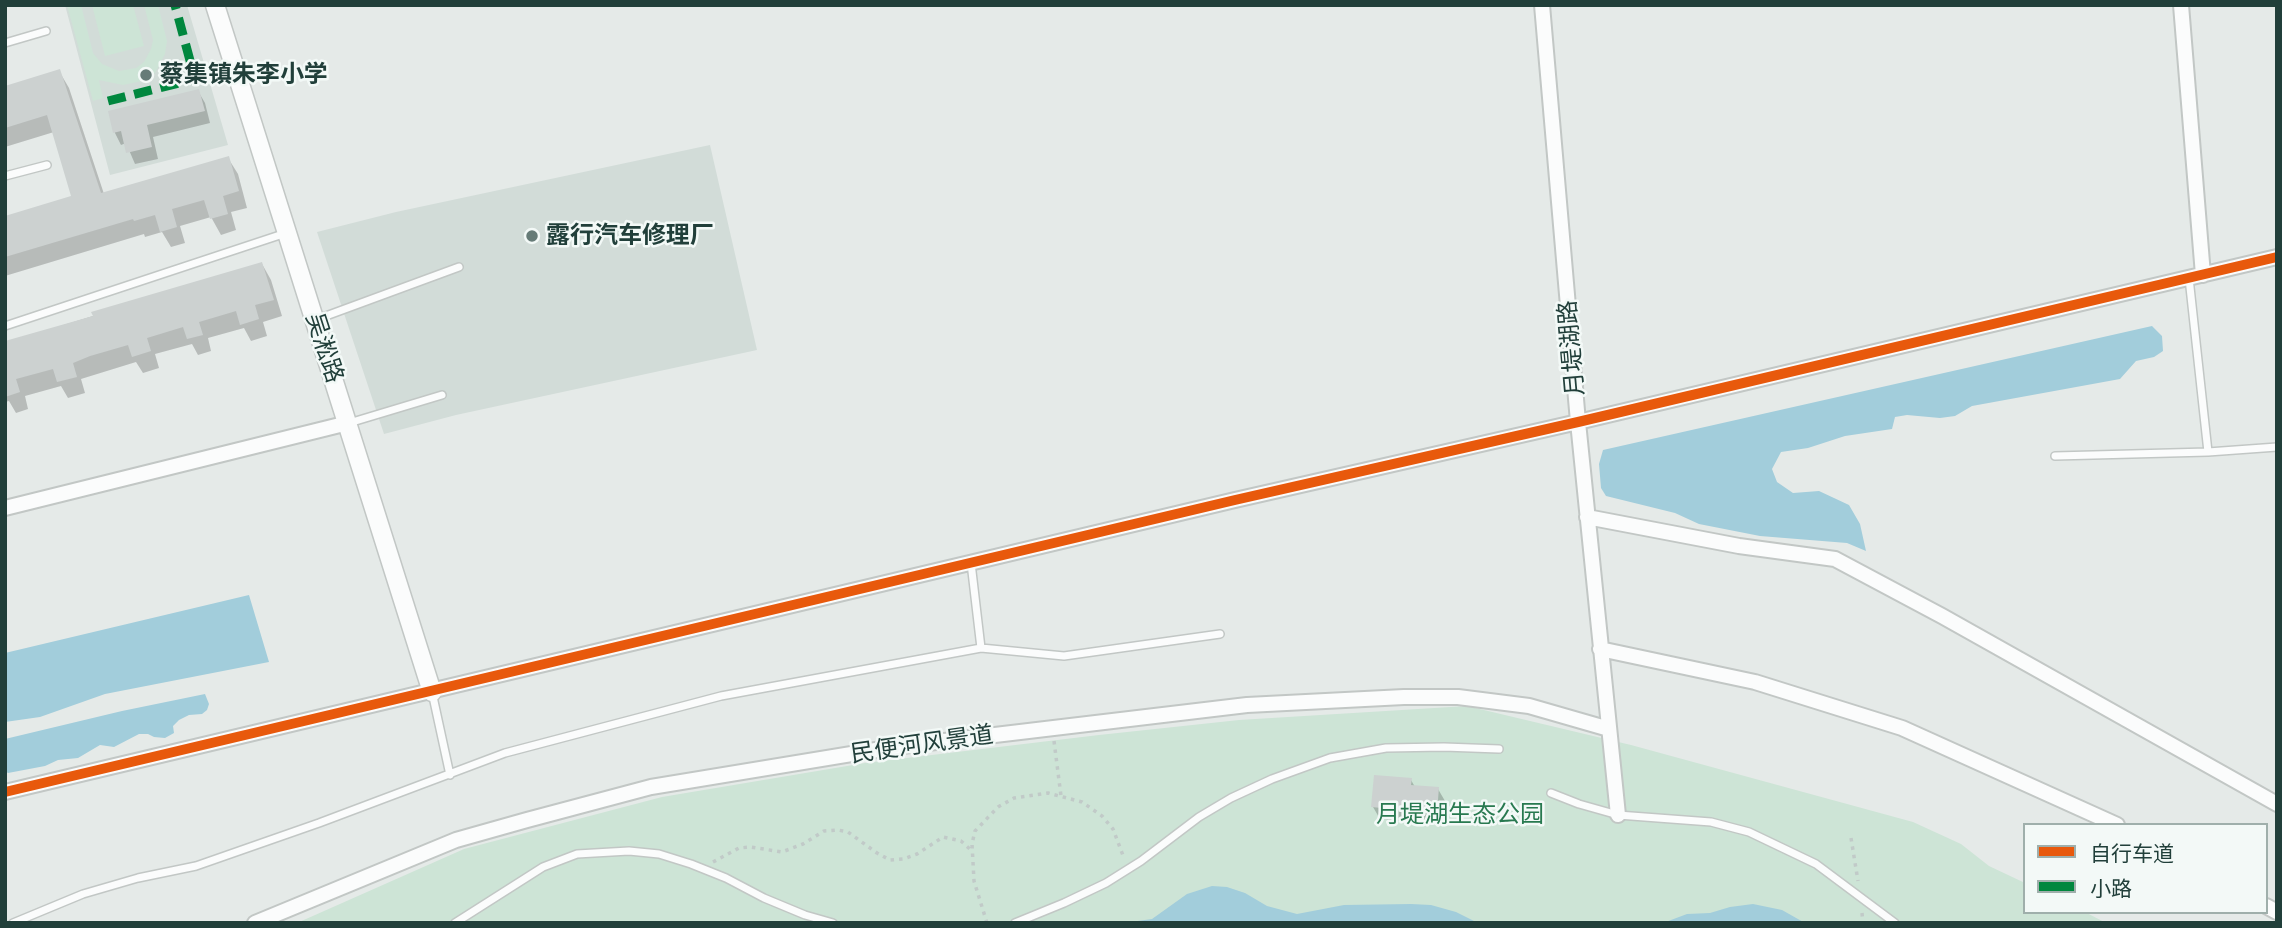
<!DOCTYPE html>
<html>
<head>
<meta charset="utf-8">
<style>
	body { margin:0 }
	#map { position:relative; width:2282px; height:928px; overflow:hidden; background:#e5eae8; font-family:Cabin,"Noto Sans SC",sans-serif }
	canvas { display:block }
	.frame { position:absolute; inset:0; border:7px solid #213f3a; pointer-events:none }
	.legend { position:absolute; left:2023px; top:823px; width:245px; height:91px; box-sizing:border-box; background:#f3f9f7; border:2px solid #9fafab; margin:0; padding:9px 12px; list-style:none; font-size:21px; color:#213f3a }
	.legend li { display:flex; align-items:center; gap:14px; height:35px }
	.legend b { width:35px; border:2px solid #9fafab }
</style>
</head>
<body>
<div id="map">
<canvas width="2282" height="928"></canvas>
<div class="frame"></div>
<ul class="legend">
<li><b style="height:9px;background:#e8590c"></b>自行车道</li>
<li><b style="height:9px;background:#00873e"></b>小路</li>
</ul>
</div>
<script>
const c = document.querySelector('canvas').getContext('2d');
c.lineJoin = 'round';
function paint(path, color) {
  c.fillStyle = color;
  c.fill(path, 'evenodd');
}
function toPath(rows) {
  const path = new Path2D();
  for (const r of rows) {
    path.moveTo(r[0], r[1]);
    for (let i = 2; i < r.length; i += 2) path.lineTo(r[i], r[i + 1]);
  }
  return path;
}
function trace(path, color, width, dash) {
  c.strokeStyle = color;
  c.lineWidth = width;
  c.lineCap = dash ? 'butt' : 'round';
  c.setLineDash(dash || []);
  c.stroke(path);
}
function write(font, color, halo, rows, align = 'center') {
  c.font = font + ' Cabin,"Noto Sans SC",sans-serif';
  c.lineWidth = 5;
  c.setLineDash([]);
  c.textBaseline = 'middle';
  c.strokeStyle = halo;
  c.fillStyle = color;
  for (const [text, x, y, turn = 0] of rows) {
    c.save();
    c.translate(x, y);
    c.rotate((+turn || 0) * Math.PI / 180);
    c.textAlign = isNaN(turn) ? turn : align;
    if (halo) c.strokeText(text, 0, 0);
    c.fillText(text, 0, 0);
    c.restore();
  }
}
paint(toPath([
	[65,5,187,5,228,145,110,175],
	[710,145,757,350,456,415,384,434,317,232,396,212]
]), '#d2dcd8');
paint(toPath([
	[67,5,81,5,93,53,102,64,119,71,136,68,144,62,151,49,153,40,144,5,158,5,167,41,165,54,155,73,142,81,123,85,99,80,103,98,93,101],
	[92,5,133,5,144,46,105,56],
	[1467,706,1631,745,1913,822,1961,844,1989,866,2025,883,2025,912,2085,912,2106,923,297,923,464,849,662,797,865,763,1099,735,1239,720]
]), '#cde4d6');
paint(toPath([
	[2152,326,2162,336,2163,351,2154,357,2136,361,2120,379,1972,406,1955,416,1940,418,1907,415,1895,417,1892,429,1845,436,1808,448,1781,452,1772,469,1777,482,1793,493,1819,491,1849,505,1860,524,1866,551,1847,543,1760,536,1699,524,1675,513,1606,496,1601,488,1599,464,1603,450],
	[249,595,269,662,105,694,40,717,5,722,5,653],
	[205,694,209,704,207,710,202,714,189,715,179,720,173,726,174,733,165,738,154,737,148,734,139,734,114,747,100,745,78,758,58,760,45,766,8,773,5,771,5,739,122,711],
	[1212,886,1227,887,1245,893,1267,906,1297,914,1344,905,1411,904,1431,905,1456,912,1478,923,1123,923,1152,919,1187,894],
	[1753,904,1782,910,1805,923,1663,923,1687,914,1710,913,1730,907]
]), '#a2cddb');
paint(toPath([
	[59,71,69,88,104,194,228,158,238,174,247,208,231,212,236,230,221,235,211,217,180,226,185,243,171,247,162,232,145,237,144,234,5,276,5,217,73,197,54,132,5,147,5,88],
	[198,91,205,103,210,123,153,137,158,159,135,164,126,143,121,145,115,133,110,112],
	[262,264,271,280,282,316,263,322,267,336,251,341,244,328,208,338,211,351,198,355,192,344,155,354,159,368,143,373,136,362,81,379,85,393,68,398,61,386,25,396,28,409,16,413,9,401,5,402,5,343],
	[1411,780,1415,787,1438,789,1445,801,1443,825,1380,819,1373,807]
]), '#0003');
paint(toPath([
	[60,69,101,193,229,156,239,191,223,196,228,214,210,219,204,200,172,209,177,227,160,232,155,215,134,221,133,219,5,257,5,216,71,196,47,115,5,128,5,86],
	[199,89,205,111,147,125,152,147,126,153,121,131,113,133,108,111],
	[262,262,274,300,255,305,259,319,240,325,236,311,199,322,203,335,187,339,183,327,147,338,151,351,132,357,128,345,90,356,73,363,77,377,57,382,53,369,16,379,20,392,5,397,5,341,93,316,91,312],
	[1374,775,1412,778,1411,785,1439,787,1437,813,1371,807]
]), '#ccd1d0');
const service = toPath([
	[5,43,46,31],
	[5,176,47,165],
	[2189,278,2208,452],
	[315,320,459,267],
	[5,326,286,233],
	[349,423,442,395],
	[2055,456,2208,452,2277,447],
	[971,563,981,648],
	[432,692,450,775],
	[1551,793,1579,804,1618,815,1711,822,1749,832,1816,864,1895,923],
	[13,923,83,894,138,878,196,866,319,823,505,753,721,696,981,648,1064,656,1220,634],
	[455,923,543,867,577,854,629,851,659,854,691,864,726,878,764,898,805,915,833,923],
	[1015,923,1064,903,1106,883,1141,861,1199,817,1231,798,1272,779,1330,758,1386,748,1444,747,1499,749]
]);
const minor = toPath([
	[1542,5,1578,422,1618,815],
	[2181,5,2203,275],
	[5,508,348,423],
	[1587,517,1739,546,1835,559,1942,616,2277,804],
	[1600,649,1755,682,1902,728,2117,825],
	[5,792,1235,500,1578,422,2277,257],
	[2266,906,2277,912],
	[255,923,456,840,527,820,651,787,894,747,1247,705,1404,697,1458,697,1529,706,1609,729]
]);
const tertiary = toPath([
	[215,5,432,692]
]);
trace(service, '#c2c7c5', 10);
trace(minor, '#c2c7c5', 18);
trace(tertiary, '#c2c7c5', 21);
trace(toPath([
	[1054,741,1061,796],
	[1851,838,1858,881],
	[713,862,739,848,751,847,782,852,803,844,824,831,838,830,848,832,877,853,890,860,904,859,917,854,943,837,961,841,972,851],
	[1862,913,1863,923],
	[987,923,974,881,972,844,975,831,998,807,1014,798,1048,793,1082,802,1102,816,1113,829,1124,858]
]), '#c1cac8', 3.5, [3.5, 5]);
trace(service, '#fbfcfc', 7);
trace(minor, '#fbfcfc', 14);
trace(tertiary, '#fbfcfc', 18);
trace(toPath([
	[108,101,195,79,175,5]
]), '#00873e', 9, [18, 9]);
trace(toPath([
	[5,792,1235,500,1578,422,2277,257]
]), '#e8590c', 10);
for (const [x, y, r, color] of [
	[146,75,7,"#667b77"],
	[532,236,7,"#667b77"]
]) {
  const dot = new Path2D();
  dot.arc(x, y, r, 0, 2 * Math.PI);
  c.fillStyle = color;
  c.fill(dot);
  trace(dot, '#f3f9f7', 2.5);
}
write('bold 24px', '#213f3a', '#f3f9f7', [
	["蔡集镇朱李小学",160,75],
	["露行汽车修理厂",546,236]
], 'left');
write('24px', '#213f3a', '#f3f9f7', [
	["吴淞路",324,348,72],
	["月堤湖路",1572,348,-95],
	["民便河风景道",922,745,-8]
]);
write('24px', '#287950', '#f3f9f7', [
	["月堤湖生态公园",1460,815]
]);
</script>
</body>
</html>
